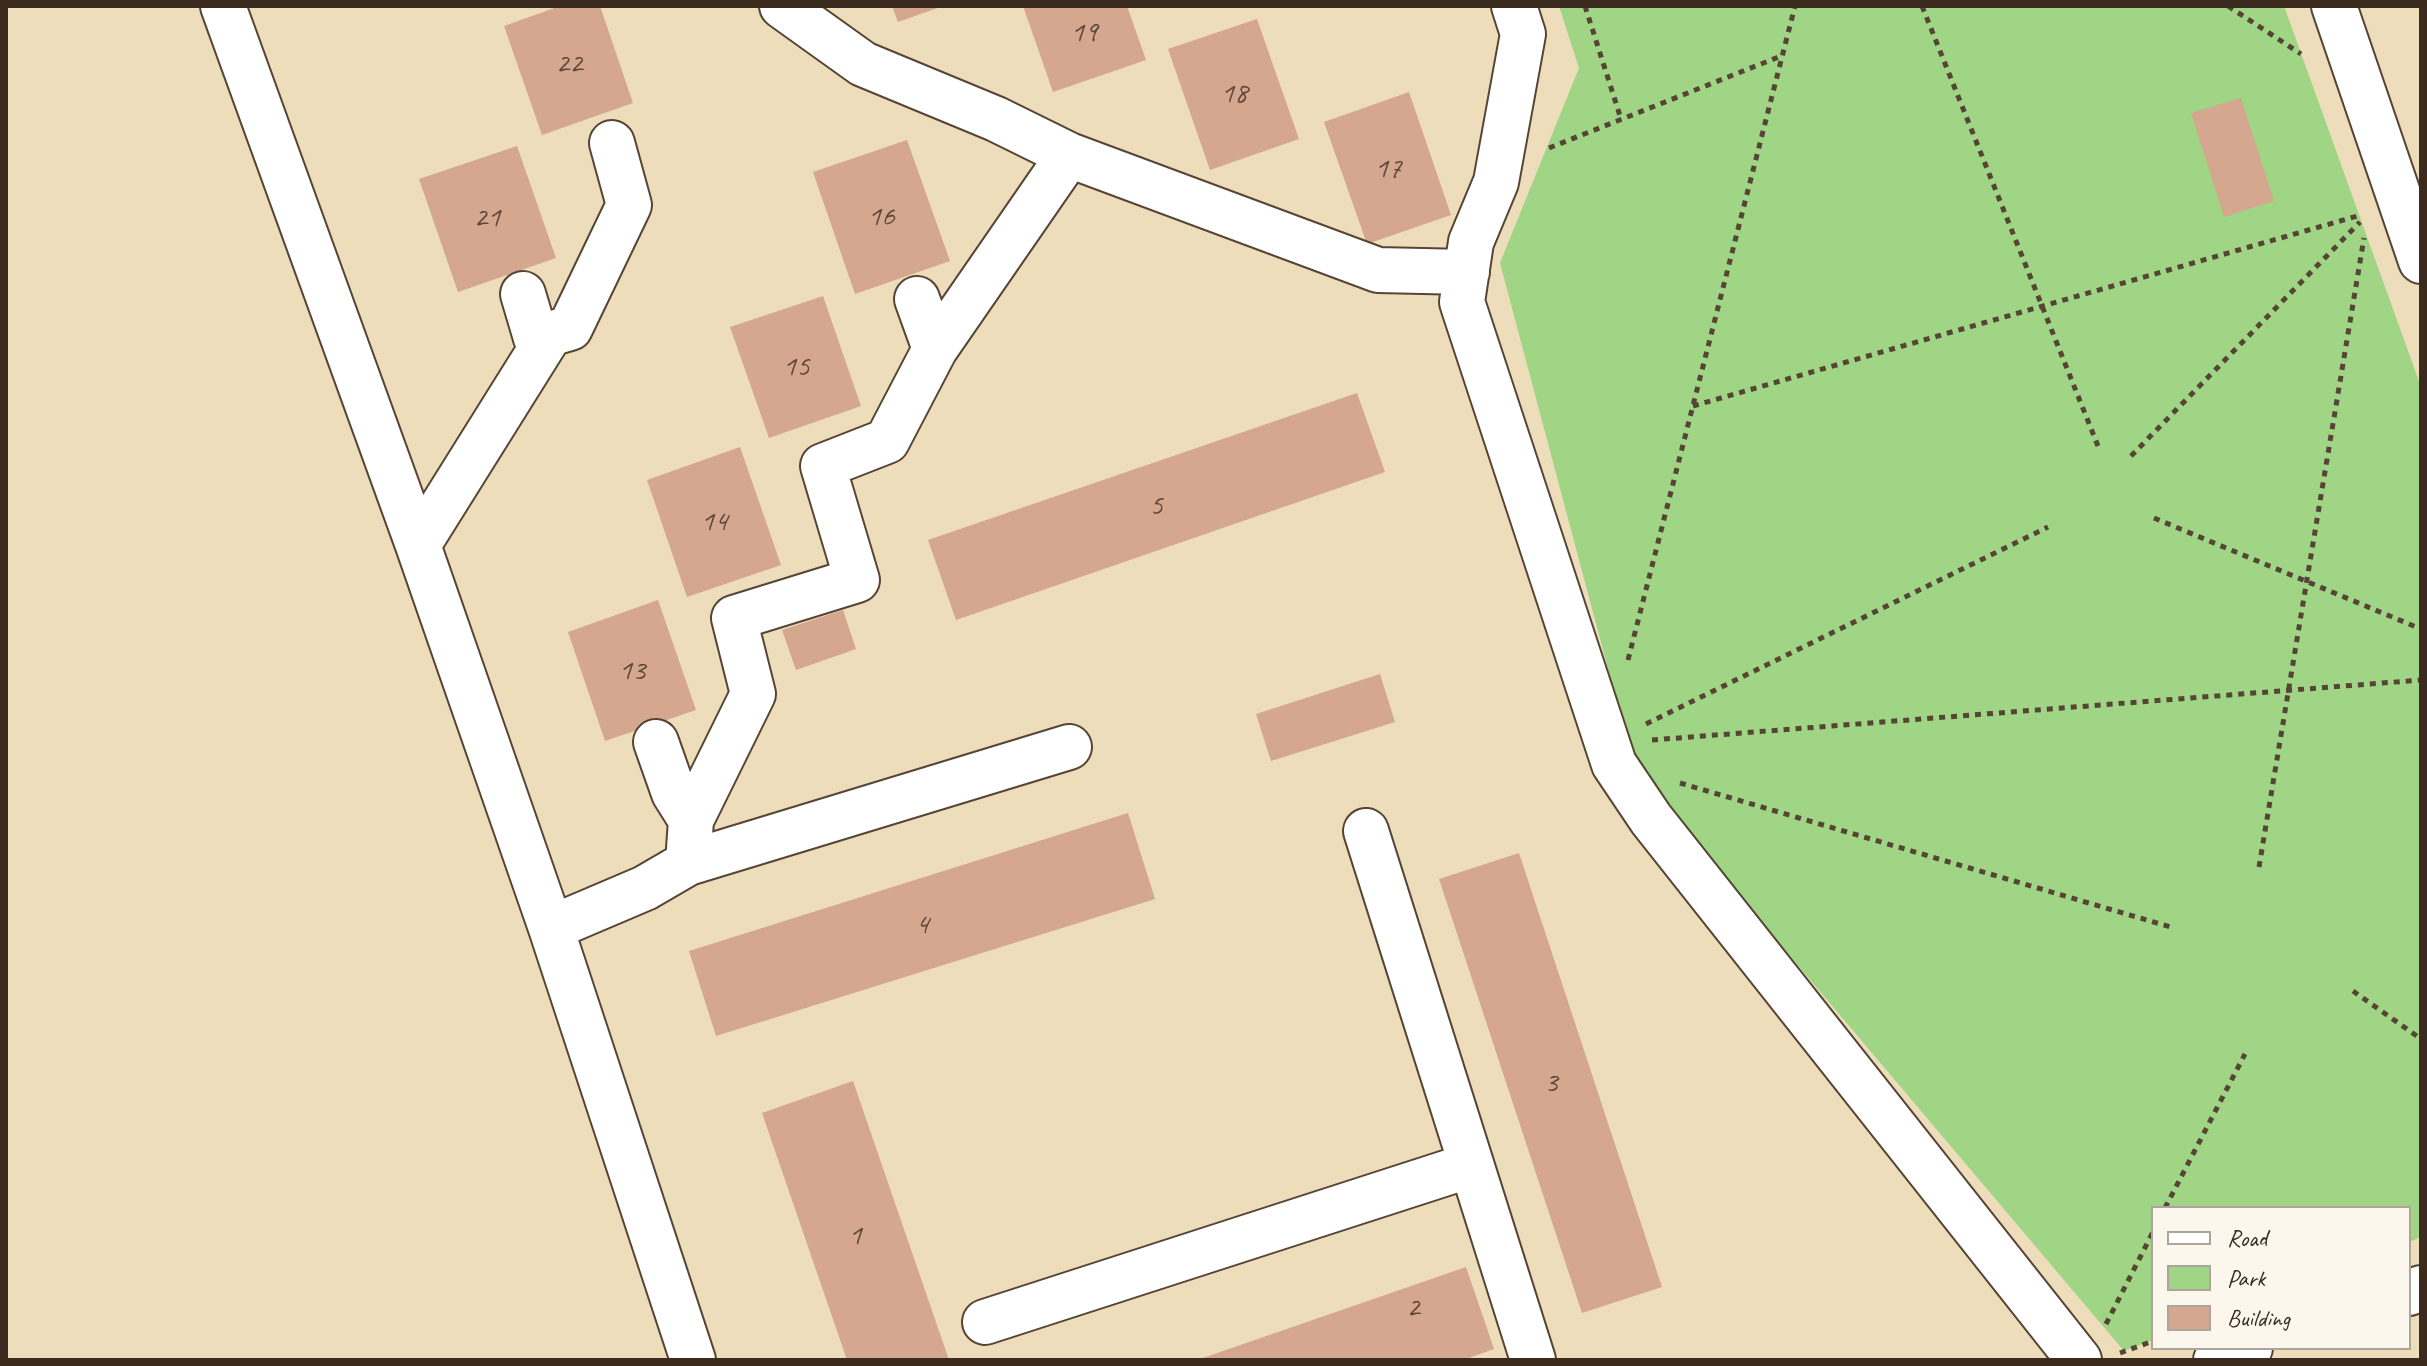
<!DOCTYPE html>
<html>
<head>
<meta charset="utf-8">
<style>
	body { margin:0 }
	#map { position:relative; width:2427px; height:1366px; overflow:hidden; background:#edddba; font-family:Caveat,sans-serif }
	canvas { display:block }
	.frame { position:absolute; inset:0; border:8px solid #3b2a1e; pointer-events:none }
	.legend { position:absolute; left:2151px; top:1206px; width:260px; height:144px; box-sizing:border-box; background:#fbf7ec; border:2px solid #aea59a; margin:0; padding:10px 14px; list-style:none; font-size:24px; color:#3b2a1e }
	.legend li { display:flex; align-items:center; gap:16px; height:40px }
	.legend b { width:40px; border:2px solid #aea59a }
</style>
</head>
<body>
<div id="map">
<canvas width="2427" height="1366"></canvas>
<div class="frame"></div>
<ul class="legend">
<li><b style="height:10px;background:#fff"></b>Road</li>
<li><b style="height:22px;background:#9fd585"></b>Park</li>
<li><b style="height:22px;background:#d4a78e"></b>Building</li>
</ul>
</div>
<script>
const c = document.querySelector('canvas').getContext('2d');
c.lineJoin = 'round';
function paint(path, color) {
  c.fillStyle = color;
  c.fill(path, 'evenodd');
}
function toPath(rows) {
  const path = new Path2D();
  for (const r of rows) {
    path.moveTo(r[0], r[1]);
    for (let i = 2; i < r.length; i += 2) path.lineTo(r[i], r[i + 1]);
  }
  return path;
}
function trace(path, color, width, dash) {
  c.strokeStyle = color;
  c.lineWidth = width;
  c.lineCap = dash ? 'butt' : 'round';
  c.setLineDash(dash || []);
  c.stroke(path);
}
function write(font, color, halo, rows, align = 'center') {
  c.font = font + ' Caveat,sans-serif';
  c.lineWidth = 8;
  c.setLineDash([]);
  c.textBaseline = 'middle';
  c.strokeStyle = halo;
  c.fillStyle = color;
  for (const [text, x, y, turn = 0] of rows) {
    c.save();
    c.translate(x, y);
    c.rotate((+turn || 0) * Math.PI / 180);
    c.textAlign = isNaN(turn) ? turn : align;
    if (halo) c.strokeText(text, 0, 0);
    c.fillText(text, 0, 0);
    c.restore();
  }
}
paint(toPath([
	[1559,6,2284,6,2421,387,2421,1237,2409,1242,2409,1208,2153,1208,2153,1340,2124,1351,1636,774,1500,263,1579,68]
]), '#9fd585');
paint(toPath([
	[560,6,600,6,633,103,542,135,504,26],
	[892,6,943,6,898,22],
	[1023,6,1127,6,1146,60,1053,92],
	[1257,19,1299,139,1210,170,1168,49],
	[1409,92,1451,215,1367,244,1324,122],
	[2241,98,2274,201,2224,217,2191,113],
	[907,140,950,261,855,294,813,172],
	[517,146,556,258,458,292,419,179],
	[823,296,861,406,769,438,730,327],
	[1357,393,1385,472,956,620,928,540],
	[740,447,781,565,687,597,647,480],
	[658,600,696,710,605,741,568,632],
	[843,610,856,649,796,670,782,630],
	[1380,674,1395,722,1271,761,1256,714],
	[1128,813,1155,899,716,1036,689,951],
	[1519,853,1662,1287,1582,1313,1439,879],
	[853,1081,949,1360,847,1360,762,1113],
	[1466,1267,1494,1349,1463,1360,1197,1360]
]), '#d4a78e');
const minor = toPath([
	[223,6,418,545,551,928,693,1360],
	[782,6,863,64,996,119,1069,155,1378,270,1467,272],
	[1514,6,1523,34,1496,182,1471,242,1462,302,1614,764,1651,819,2079,1360],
	[2334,6,2421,261],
	[523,294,536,338,570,328,629,205,612,143],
	[935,349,1069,155],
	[418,545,550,334],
	[656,742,674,793,691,820,753,694,734,618,857,580,823,466,887,441,935,349,917,299],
	[691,820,688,863,1069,747],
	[1366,831,1533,1360],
	[551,928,645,888,688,863],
	[2409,1293,2421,1288],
	[985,1322,1471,1165],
	[2216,1360,2250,1348]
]);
trace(minor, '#564535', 48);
trace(toPath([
	[1585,6,1621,119],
	[1922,6,2098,446],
	[2228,6,2301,54],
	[1549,148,1781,56],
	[1693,406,2361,215],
	[2131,456,2360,222],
	[2154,518,2421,629],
	[1628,660,1795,6],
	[1646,724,2048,527],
	[1652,740,2421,680],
	[1680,783,2174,928],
	[2259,867,2364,238],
	[2353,991,2421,1039],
	[2165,1208,2245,1054],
	[2106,1324,2153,1232],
	[2120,1353,2153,1341]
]), '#564535', 5, [6, 6]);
trace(minor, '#fff', 44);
write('30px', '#61493a', null, [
	["19",1084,33],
	["22",569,64],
	["18",1234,94],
	["17",1388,169],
	["16",881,217],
	["21",487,218],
	["15",796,367],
	["5",1156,506],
	["14",714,522],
	["13",632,671],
	["4",922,925],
	["3",1551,1083],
	["1",855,1236],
	["2",1413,1308]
]);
</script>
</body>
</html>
